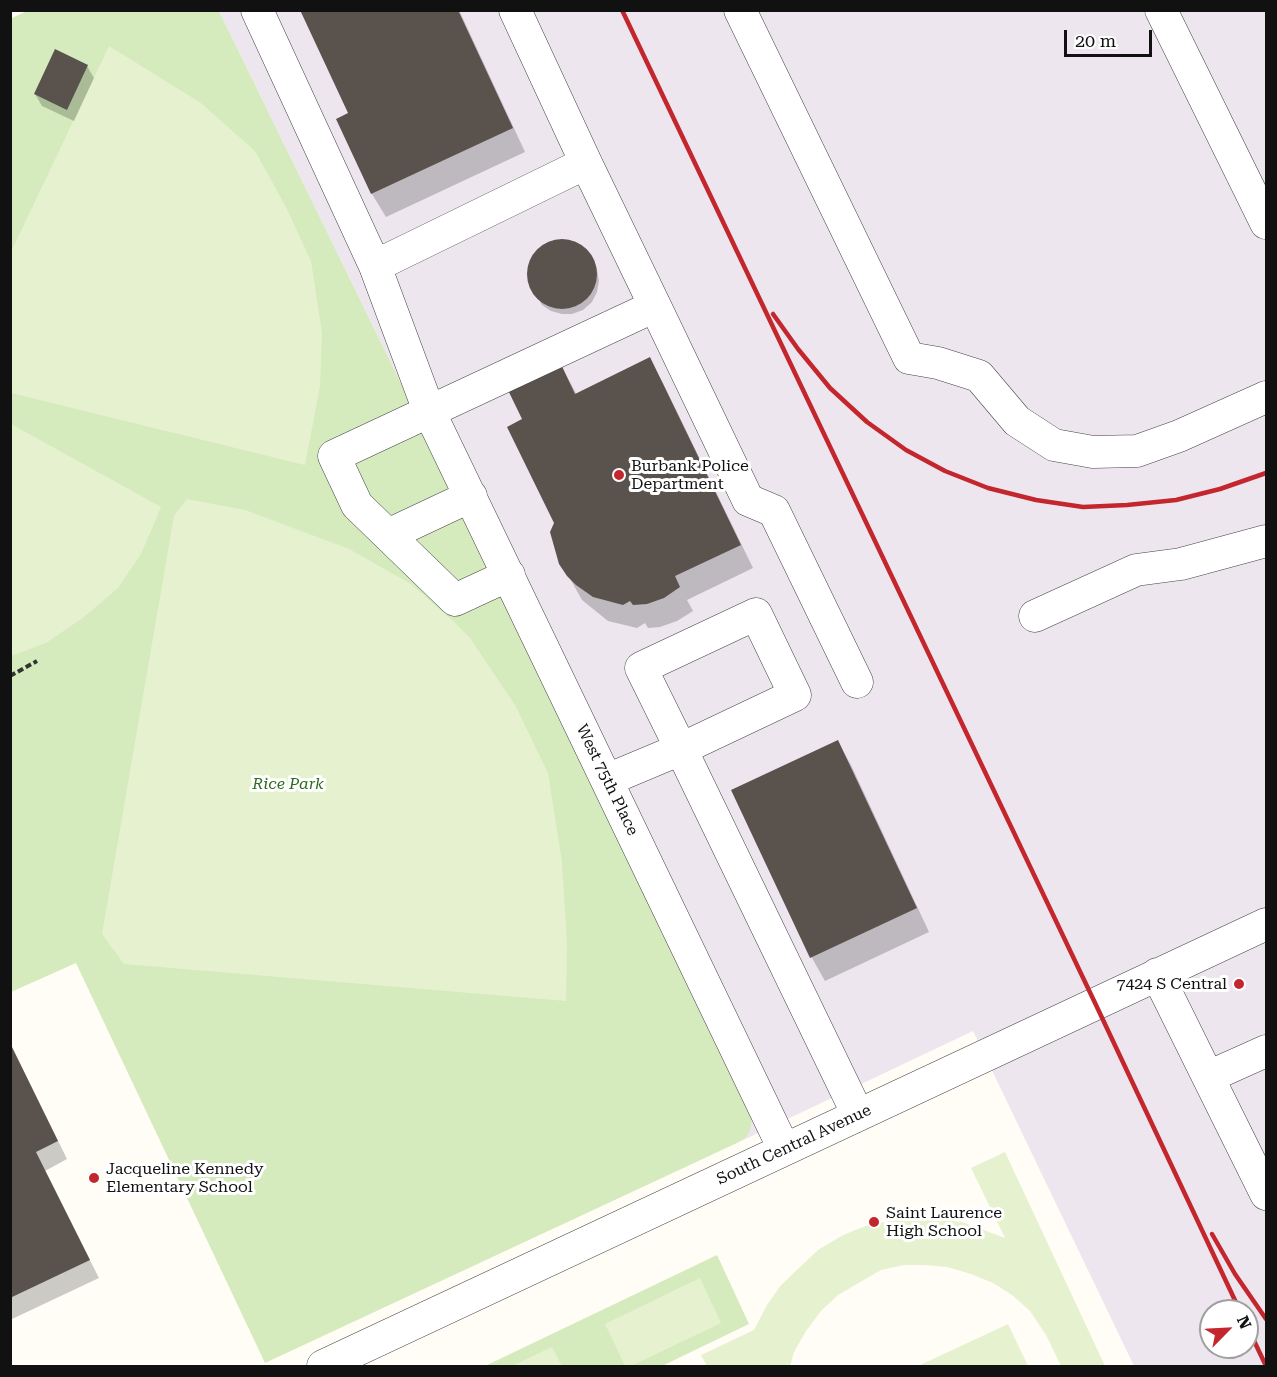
<!DOCTYPE html>
<html>
<head>
<meta charset="utf-8">
<style>
	body { margin:0 }
	#map { position:relative; width:1277px; height:1377px; overflow:hidden; background:#fffdf5; font-family:"Roboto Serif",serif }
	canvas { display:block }
	.frame { position:absolute; inset:0; border:12px solid #111; pointer-events:none }
	.north { position:absolute; left:1199px; top:1299px; width:60px; height:60px; box-sizing:border-box; background:#fff; border:2px solid #a0a0a0; border-radius:50%; rotate:66deg; font-size:16px; font-weight:700; line-height:24px; text-align:center; color:#111 }
	.north::after { content:''; display:block; margin:auto; width:21px; height:27px; background:#c4262e; clip-path:polygon(50% 0,100% 100%,50% 72%,0 100%) }
	.scale { position:absolute; left:1064px; top:30px; width:88px; height:27px; box-sizing:border-box; border:3px solid #111; border-top:0; padding-left:8px; font-size:18px; line-height:21px; white-space:nowrap; color:#111; -webkit-text-stroke:4px #fff; paint-order:stroke }
</style>
</head>
<body>
<div id="map">
<canvas width="1277" height="1377"></canvas>
<div class="frame"></div>
<div class="north">N</div>
<div class="scale">20 m</div>
</div>
<script>
const c = document.querySelector('canvas').getContext('2d');
c.lineJoin = 'round';
function paint(path, color) {
  c.fillStyle = color;
  c.fill(path, 'evenodd');
}
function toPath(rows) {
  const path = new Path2D();
  for (const r of rows) {
    if (r.length === 3) {
      path.moveTo(r[0] + r[2], r[1]);
      path.arc(r[0], r[1], r[2], 0, 2 * Math.PI);
      continue;
    }
    path.moveTo(r[0], r[1]);
    for (let i = 2; i < r.length; i += 2) path.lineTo(r[i], r[i + 1]);
  }
  return path;
}
function trace(path, color, width, dash) {
  c.strokeStyle = color;
  c.lineWidth = width;
  c.lineCap = dash ? 'butt' : 'round';
  c.setLineDash(dash || []);
  c.stroke(path);
}
function write(font, color, halo, rows, align = 'center') {
  c.font = font + ' "Roboto Serif",serif';
  c.lineWidth = 6;
  c.setLineDash([]);
  c.textBaseline = 'middle';
  c.strokeStyle = halo;
  c.fillStyle = color;
  for (const [text, x, y, turn = 0] of rows) {
    c.save();
    c.translate(x, y);
    c.rotate((+turn || 0) * Math.PI / 180);
    c.textAlign = isNaN(turn) ? turn : align;
    if (halo) c.strokeText(text, 0, 0);
    c.fillText(text, 0, 0);
    c.restore();
  }
}
paint(toPath([
	[219,11,1266,11,1266,1366,1134,1366,973,1031,737,1143,745,1137,567,723],
	[1211,1311,1247,1311,1247,1347,1211,1347]
]), '#eee6ef');
paint(toPath([
	[29,10,219,11,567,723,752,1117,750,1131,745,1138,737,1143,265,1363,76,963,11,992,10,19],
	[717,1255,749,1324,662,1366,485,1366]
]), '#d5ebbd');
paint(toPath([
	[109,46,201,103,255,151,286,207,311,261,322,333,320,386,305,465,11,393,11,252],
	[11,424,161,507,141,554,118,588,84,617,46,643,11,656],
	[187,499,245,510,349,549,411,584,451,619,470,638,515,705,548,773,562,862,567,944,566,1001,124,964,102,934,174,516],
	[1005,1152,1105,1366,1061,1366,1046,1335,1030,1311,1012,1295,993,1283,971,1274,947,1267,924,1265,904,1265,881,1270,838,1295,821,1311,806,1331,794,1352,790,1366,707,1366,701,1355,754,1330,767,1305,781,1285,818,1250,843,1235,868,1225,916,1217,962,1222,1005,1238,971,1168],
	[700,1278,721,1323,631,1366,625,1366,605,1324],
	[1008,1324,1028,1366,918,1366],
	[552,1347,562,1366,512,1366]
]), '#e6f2cf');
paint(toPath([
	[302,10,459,10,525,152,386,217,372,194,338,120,350,114],
	[87,66,94,78,74,121,42,106,35,94],
	[556,241,567,241,578,245,587,252,597,269,599,281,597,292,592,302,583,310,572,314,562,314,551,311,542,305,528,280,528,270,532,260,538,251,546,245],
	[649,359,663,383,753,568,687,600,693,611,677,621,660,627,648,628,645,623,637,628,608,621,582,600,568,575,556,523,524,420,559,362,577,395],
	[838,742,851,765,929,932,825,981,812,958,733,791],
	[10,1043,67,1159,45,1171,99,1278,10,1320]
]), '#0003');
paint(toPath([
	[300,10,458,10,513,128,371,194,336,119,348,113],
	[55,49,88,65,67,110,34,94],
	[562,274,35],
	[650,357,741,545,675,576,680,587,664,598,647,604,633,605,630,601,623,605,593,597,576,585,567,576,559,564,550,532,554,523,507,427,522,419,506,386,559,360,575,394],
	[838,740,917,908,810,958,731,790],
	[10,1043,58,1141,36,1152,90,1260,10,1298]
]), '#5a524d');
const minor = toPath([
	[257,10,375,266,429,411,784,1149],
	[740,10,909,358,938,363,979,376,1017,421,1054,445,1093,452,1137,451,1179,436,1266,397],
	[1161,10,1266,223],
	[586,163,655,306],
	[375,266,586,163,515,10],
	[388,535,471,496],
	[509,575,455,600,357,505,334,456,655,306,748,500,774,511,857,682],
	[756,614,795,695,681,749,641,668,756,614],
	[1035,616,1136,570,1181,564,1266,541],
	[607,780,681,749,858,1115],
	[1157,974,1208,1077,1266,1051],
	[1208,1077,1266,1194],
	[323,1366,1266,924]
]);
trace(minor, '#444', 33);
trace(toPath([
	[10,676,37,661]
]), '#333', 4, [6, 3]);
trace(minor, '#fff', 32);
trace(toPath([
	[622,10,1096,1005,1240,1311],
	[773,314,798,349,830,388,867,422,906,450,945,471,988,488,1036,500,1083,507,1127,505,1176,500,1220,489,1266,473],
	[1212,1234,1235,1274,1266,1319],
	[1247,1326,1266,1366]
]), '#c4262e', 4.5);
for (const [x, y, r, color] of [
	[619,475,6,"#c4262e"],
	[1239,984,6,"#c4262e"],
	[94,1178,6,"#c4262e"],
	[874,1222,6,"#c4262e"]
]) {
  const dot = new Path2D();
  dot.arc(x, y, r, 0, 2 * Math.PI);
  c.fillStyle = color;
  c.fill(dot);
  trace(dot, '#fff', 2);
}
write('16px', '#111', '#fff', [
	["Burbank Police",631,466],
	["Department",631,484],
	["7424 S Central",1227,984,"right"],
	["Jacqueline Kennedy",106,1169],
	["Elementary School",106,1187],
	["Saint Laurence",886,1213],
	["High School",886,1231]
], 'left');
write('16px', '#111', '#fff', [
	["West 75th Place",607,780,64],
	["South Central Avenue",794,1145,-25]
]);
write('italic 16px', '#2f6b1f', '#fff', [
	["Rice Park",288,784]
]);
</script>
</body>
</html>
